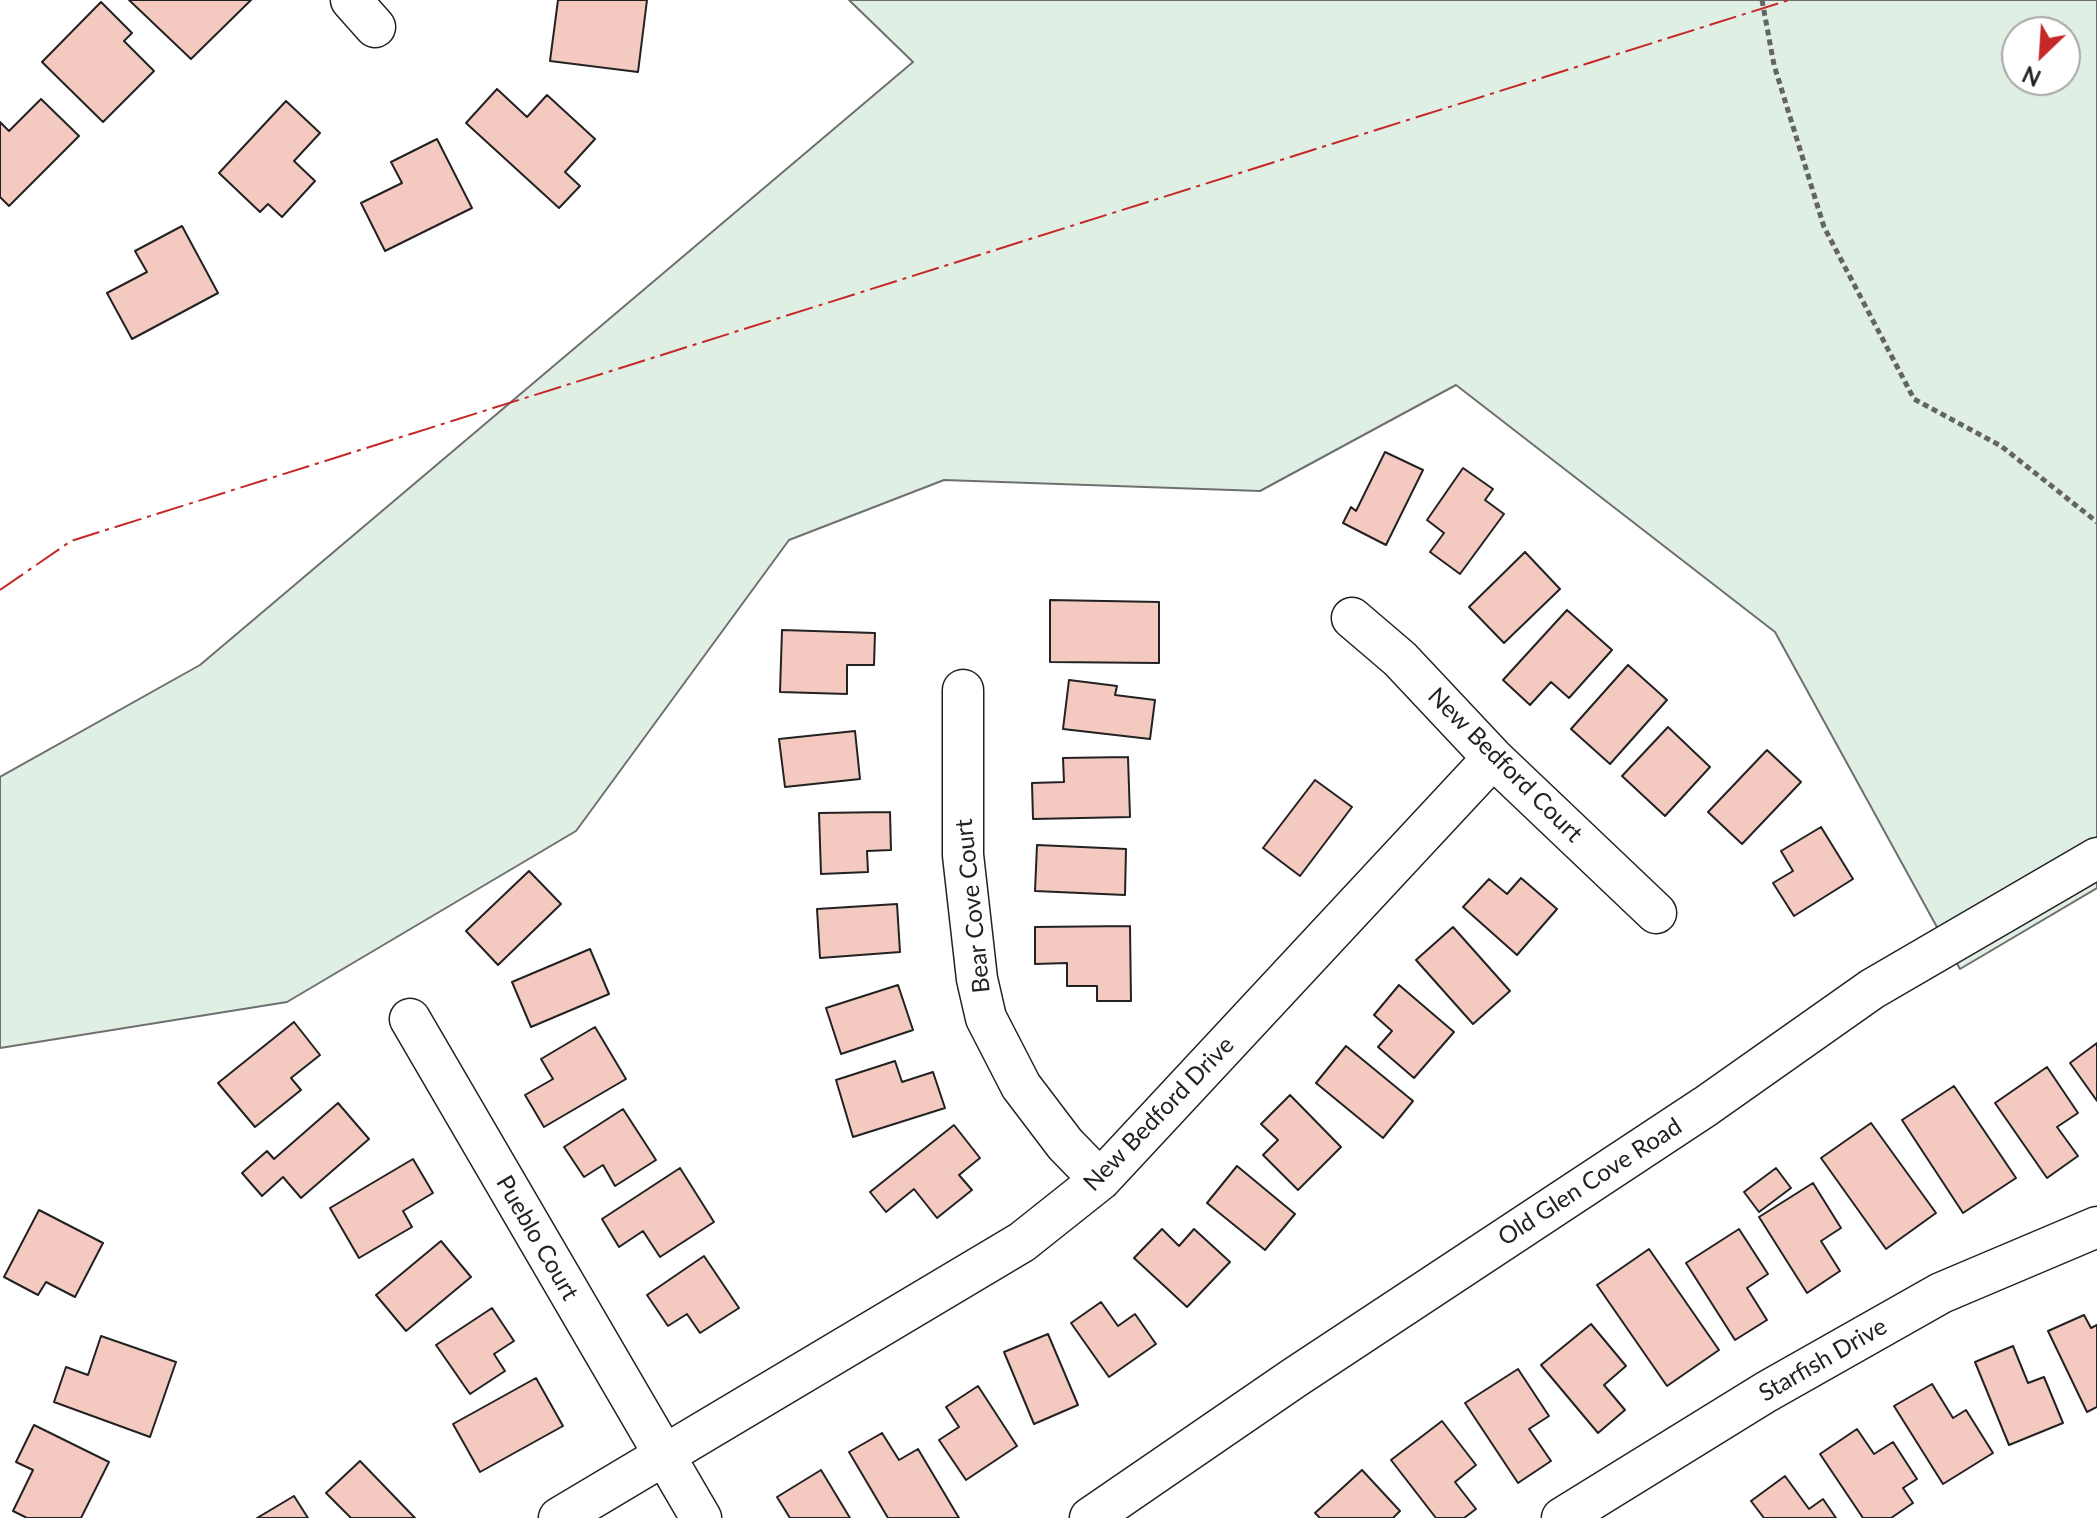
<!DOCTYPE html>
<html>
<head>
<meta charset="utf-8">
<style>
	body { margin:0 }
	#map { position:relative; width:2097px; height:1518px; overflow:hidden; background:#fff; font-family:Lato,sans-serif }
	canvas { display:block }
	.north { position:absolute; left:2001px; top:16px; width:80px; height:80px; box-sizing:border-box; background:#fff; border:2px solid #a7a7a7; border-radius:50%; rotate:205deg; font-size:22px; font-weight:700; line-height:32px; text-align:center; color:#222 }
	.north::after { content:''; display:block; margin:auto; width:28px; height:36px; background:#c62828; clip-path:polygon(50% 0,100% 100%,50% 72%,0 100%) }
</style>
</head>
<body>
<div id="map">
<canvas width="2097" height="1518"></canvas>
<div class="north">N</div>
</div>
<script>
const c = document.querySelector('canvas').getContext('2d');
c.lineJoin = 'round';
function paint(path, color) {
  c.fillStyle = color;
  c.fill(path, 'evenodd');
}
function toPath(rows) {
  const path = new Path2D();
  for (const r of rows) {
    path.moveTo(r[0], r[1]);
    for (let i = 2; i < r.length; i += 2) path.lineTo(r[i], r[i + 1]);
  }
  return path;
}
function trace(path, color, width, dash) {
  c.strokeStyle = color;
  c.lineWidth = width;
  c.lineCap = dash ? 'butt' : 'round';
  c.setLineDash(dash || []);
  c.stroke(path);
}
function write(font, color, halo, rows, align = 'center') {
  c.font = font + ' Lato,sans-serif';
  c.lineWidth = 6;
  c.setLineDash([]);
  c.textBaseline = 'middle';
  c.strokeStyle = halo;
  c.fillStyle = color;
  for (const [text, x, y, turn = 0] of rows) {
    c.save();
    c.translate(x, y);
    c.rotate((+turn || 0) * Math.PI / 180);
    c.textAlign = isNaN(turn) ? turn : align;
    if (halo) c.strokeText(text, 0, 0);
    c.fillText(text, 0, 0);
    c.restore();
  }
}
const green = toPath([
	[849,0,2097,0,2097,888,1960,969,1775,632,1456,385,1260,491,944,480,789,540,576,831,287,1002,0,1048,0,777,200,665,913,62,849,0],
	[2017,32,2065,32,2065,80,2017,80,2017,32]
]);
paint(green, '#e0efe3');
trace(green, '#6f6f6f', 2);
const building = toPath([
	[129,0,251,0,191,59,129,0],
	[558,0,647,0,638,72,550,61,558,0],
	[101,2,132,33,124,41,154,71,103,122,42,62,101,2],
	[497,89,527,117,547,95,595,139,565,172,580,186,559,208,466,123,497,89],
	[41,99,79,136,9,206,0,197,0,122,9,131,41,99],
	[286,101,320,133,294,161,315,181,282,217,268,204,260,212,219,173,286,101],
	[437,139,472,208,385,251,361,203,402,183,391,162,437,139],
	[182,226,218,293,132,339,107,293,147,272,135,251,182,226],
	[1385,452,1423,470,1386,545,1343,523,1351,507,1356,511,1385,452],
	[1463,468,1493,489,1485,500,1504,514,1460,574,1430,552,1444,533,1427,520,1463,468],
	[1525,552,1560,589,1504,643,1469,607,1525,552],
	[1050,600,1159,602,1159,663,1050,662,1050,600],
	[1567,610,1612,650,1569,698,1551,682,1530,705,1503,680,1567,610],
	[782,630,875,633,874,665,847,665,847,694,780,692,782,630],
	[1628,665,1667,700,1610,764,1571,729,1628,665],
	[1069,680,1117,686,1115,695,1155,700,1150,739,1063,729,1069,680],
	[1668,727,1710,767,1665,816,1622,776,1668,727],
	[855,731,860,779,785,787,779,739,855,731],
	[1767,750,1801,782,1742,844,1708,812,1767,750],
	[1128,757,1130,817,1033,819,1032,783,1064,782,1063,758,1128,757],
	[1315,780,1352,807,1300,876,1263,848,1315,780],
	[890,812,891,850,867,851,868,872,821,874,819,813,890,812],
	[1821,827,1853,879,1794,916,1773,883,1793,871,1781,851,1821,827],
	[1037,845,1126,849,1125,895,1035,891,1037,845],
	[529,871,561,904,498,965,466,931,529,871],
	[1521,878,1557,909,1517,955,1463,907,1489,879,1507,894,1521,878],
	[897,904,900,952,820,958,817,909,897,904],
	[1130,926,1131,1001,1097,1001,1097,986,1067,986,1067,963,1035,964,1035,927,1130,926],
	[1453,927,1510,991,1473,1024,1416,960,1453,927],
	[590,949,609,994,531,1027,512,982,590,949],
	[898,985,913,1030,841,1054,826,1008,898,985],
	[1399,985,1454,1032,1414,1078,1378,1047,1392,1031,1374,1015,1399,985],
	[294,1022,320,1055,291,1078,301,1090,255,1127,218,1083,294,1022],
	[595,1027,626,1079,544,1127,525,1095,553,1079,541,1059,595,1027],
	[2097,1043,2097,1101,2070,1063,2097,1043],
	[1346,1046,1413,1101,1383,1138,1316,1083,1346,1046],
	[895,1061,902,1082,933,1072,945,1108,853,1137,836,1080,895,1061],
	[2047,1067,2078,1113,2057,1127,2078,1156,2047,1178,1995,1103,2047,1067],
	[1954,1086,2016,1178,1963,1213,1902,1120,1954,1086],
	[1290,1095,1341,1147,1298,1190,1263,1155,1278,1140,1261,1124,1290,1095],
	[338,1103,369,1139,301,1198,283,1177,262,1196,242,1173,267,1151,274,1159,338,1103],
	[623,1109,656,1160,615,1186,603,1165,584,1177,564,1147,623,1109],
	[1871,1123,1936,1213,1886,1249,1821,1158,1871,1123],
	[954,1125,980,1158,959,1175,972,1190,937,1218,914,1189,886,1212,870,1192,954,1125],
	[413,1159,433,1193,403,1211,412,1227,359,1258,330,1208,413,1159],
	[1237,1166,1295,1214,1265,1250,1207,1203,1237,1166],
	[680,1168,714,1222,660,1257,643,1231,619,1247,602,1219,680,1168],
	[1776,1168,1791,1188,1759,1212,1744,1192,1776,1168],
	[1813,1183,1841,1228,1821,1241,1840,1271,1807,1293,1759,1217,1813,1183],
	[39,1210,103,1243,75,1297,46,1282,38,1295,4,1277,39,1210],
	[1162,1229,1179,1246,1194,1229,1230,1262,1187,1307,1134,1258,1162,1229],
	[1739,1229,1768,1274,1747,1288,1767,1320,1735,1340,1686,1263,1739,1229],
	[441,1241,471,1277,406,1331,376,1295,441,1241],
	[1649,1249,1719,1350,1667,1386,1597,1285,1649,1249],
	[704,1256,739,1308,700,1333,687,1314,668,1326,647,1295,704,1256],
	[1101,1302,1118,1326,1135,1314,1156,1344,1109,1377,1071,1323,1101,1302],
	[492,1308,514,1341,494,1354,505,1371,470,1394,436,1345,492,1308],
	[2084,1315,2091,1328,2097,1325,2097,1407,2087,1412,2048,1331,2084,1315],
	[1591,1324,1626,1366,1604,1385,1625,1410,1598,1433,1541,1365,1591,1324],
	[1048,1334,1078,1405,1034,1424,1004,1352,1048,1334],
	[101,1336,176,1362,150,1437,54,1402,66,1367,88,1375,101,1336],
	[2013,1346,2028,1383,2044,1377,2063,1423,2009,1445,1975,1362,2013,1346],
	[1518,1369,1549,1416,1529,1429,1551,1461,1518,1483,1465,1403,1518,1369],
	[536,1378,563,1426,480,1472,453,1424,536,1378],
	[1932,1384,1953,1418,1966,1410,1993,1453,1943,1484,1894,1406,1932,1384],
	[978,1386,1017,1446,966,1480,939,1440,959,1427,946,1407,978,1386],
	[1442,1421,1476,1465,1455,1482,1476,1509,1464,1518,1436,1518,1391,1460,1442,1421],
	[34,1425,109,1462,81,1518,27,1518,13,1511,33,1470,16,1462,34,1425],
	[1857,1429,1874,1454,1893,1442,1917,1479,1903,1488,1913,1503,1891,1518,1863,1518,1820,1454,1857,1429],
	[882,1433,899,1460,918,1449,959,1518,888,1518,849,1452,882,1433],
	[360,1461,415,1518,351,1518,326,1493,360,1461],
	[821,1470,850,1518,790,1518,777,1497,821,1470],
	[1362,1470,1400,1511,1393,1518,1320,1518,1315,1513,1362,1470],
	[1785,1476,1809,1509,1823,1499,1836,1518,1764,1518,1751,1501,1785,1476],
	[294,1496,308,1518,257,1518,294,1496]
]);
paint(building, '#f3c9c0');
trace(building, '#222', 2);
const minor = toPath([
	[351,0,375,27],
	[1352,618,1400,659,1493,758,1656,913],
	[963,690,963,855,977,979,986,1018,1021,1086,1065,1144,1100,1180],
	[410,1019,701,1518],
	[559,1518,1022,1242,1100,1180,1493,758],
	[1090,1518,1294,1378,1706,1106,1872,989,2097,858],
	[1562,1518,1766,1392,1941,1293,2097,1227]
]);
trace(minor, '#222', 43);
trace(toPath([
	[1762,0,1774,65,1824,227,1914,399,2001,446,2097,522]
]), '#646464', 5, [6, 4]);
trace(minor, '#fff', 40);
trace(toPath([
	[0,590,71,541,1789,0]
]), '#c62828', 2, [28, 6, 4, 6]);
write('24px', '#222', '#fff', [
	["New Bedford Court",1505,765,45],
	["Bear Cove Court",973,906,-96],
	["New Bedford Drive",1159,1114,-46],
	["Old Glen Cove Road",1590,1182,-33],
	["Pueblo Court",537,1238,60],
	["Starfish Drive",1823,1360,-30]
]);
</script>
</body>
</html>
